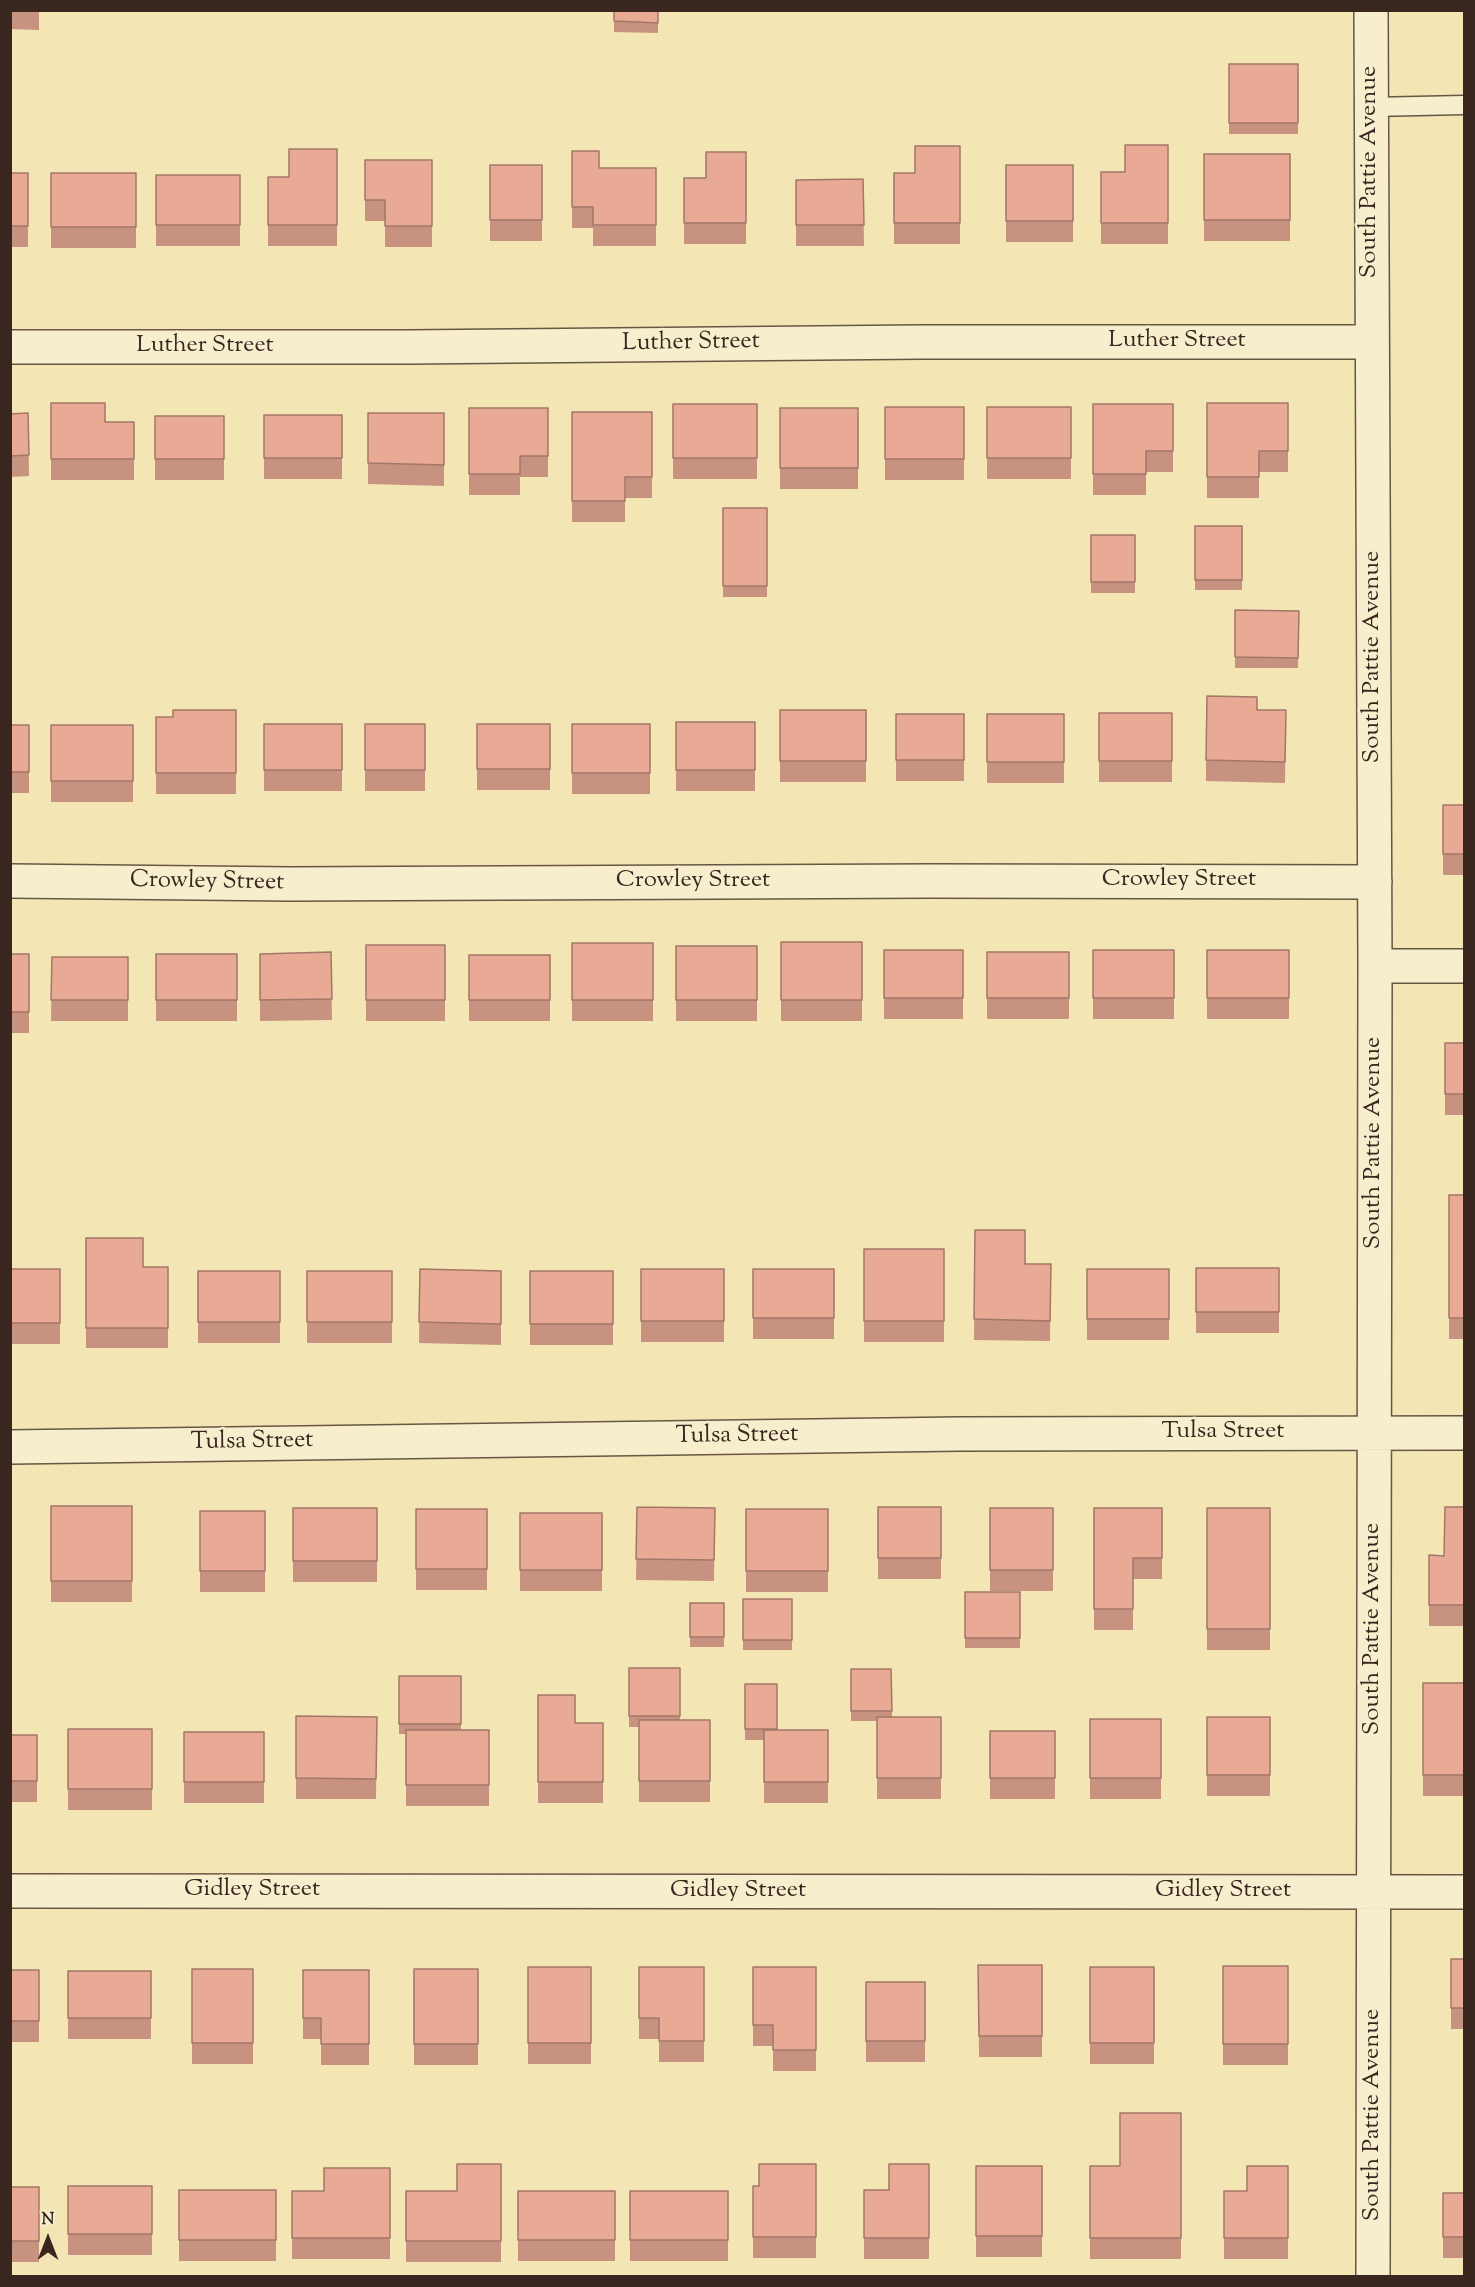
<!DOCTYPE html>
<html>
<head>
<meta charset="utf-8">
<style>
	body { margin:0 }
	#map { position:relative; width:1475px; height:2287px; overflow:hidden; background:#f3e5b4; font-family:"Sorts Mill Goudy",serif }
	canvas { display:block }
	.frame { position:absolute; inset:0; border:12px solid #39271f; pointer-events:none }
	.north { position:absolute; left:18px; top:2209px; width:60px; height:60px; -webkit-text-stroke:4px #f7eece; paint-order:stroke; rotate:0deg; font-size:16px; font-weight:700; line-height:24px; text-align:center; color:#39271f }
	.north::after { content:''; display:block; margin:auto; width:21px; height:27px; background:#39271f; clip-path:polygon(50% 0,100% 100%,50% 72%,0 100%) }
</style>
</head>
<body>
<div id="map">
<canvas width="1475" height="2287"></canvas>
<div class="frame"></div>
<div class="north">N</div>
</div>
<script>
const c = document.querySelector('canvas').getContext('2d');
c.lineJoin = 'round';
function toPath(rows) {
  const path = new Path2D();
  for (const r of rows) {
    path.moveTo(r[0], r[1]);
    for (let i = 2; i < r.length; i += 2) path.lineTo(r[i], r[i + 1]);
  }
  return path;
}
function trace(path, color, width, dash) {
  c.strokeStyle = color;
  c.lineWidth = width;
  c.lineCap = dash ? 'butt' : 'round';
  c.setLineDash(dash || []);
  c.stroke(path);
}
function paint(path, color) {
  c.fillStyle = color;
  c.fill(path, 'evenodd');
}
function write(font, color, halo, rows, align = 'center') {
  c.font = font + ' "Sorts Mill Goudy",serif';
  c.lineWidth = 5;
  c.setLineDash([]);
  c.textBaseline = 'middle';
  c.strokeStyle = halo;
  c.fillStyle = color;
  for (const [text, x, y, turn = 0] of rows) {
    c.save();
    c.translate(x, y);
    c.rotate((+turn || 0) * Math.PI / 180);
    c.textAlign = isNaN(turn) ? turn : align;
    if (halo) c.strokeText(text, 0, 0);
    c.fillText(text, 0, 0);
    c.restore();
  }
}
const lane = toPath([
	[1371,107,1464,105]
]);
const street = toPath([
	[1371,10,1375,966,1373,2276],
	[10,347,409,347,921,342,1372,342],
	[10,881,291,884,929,881,1375,882],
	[1375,966,1464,966],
	[10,1447,960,1434,1464,1433],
	[10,1891,1464,1892]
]);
trace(lane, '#685644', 21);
trace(street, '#685644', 36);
trace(lane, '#f7eece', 18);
trace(street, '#f7eece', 33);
paint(toPath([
	[10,10,39,10,39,30,10,29],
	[614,10,658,10,658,33,614,32],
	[1229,64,1298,64,1298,134,1229,134],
	[1168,145,1168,244,1101,244,1101,172,1125,172],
	[960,146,960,244,894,244,894,173,915,173],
	[337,149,337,246,268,246,268,177,289,177],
	[572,151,599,168,656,168,656,246,593,246,593,228,572,228],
	[746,152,746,244,684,244,684,178,706,178],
	[1204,154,1290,154,1290,241,1204,241],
	[365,160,432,160,432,247,385,247,385,221,365,221],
	[490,165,542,165,542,241,490,241],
	[1006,165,1073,165,1073,242,1006,242],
	[10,173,28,173,28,247,10,247],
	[51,173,136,173,136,248,51,248],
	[156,175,240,175,240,246,156,246],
	[863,179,864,246,796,246,796,180],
	[51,403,105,422,134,422,134,480,51,480],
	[1207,403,1288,403,1288,472,1259,472,1259,498,1207,498],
	[673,404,757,404,757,479,673,479],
	[1093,404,1173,404,1173,472,1146,472,1146,495,1093,495],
	[885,407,964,407,964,480,885,480],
	[987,407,1071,407,1071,479,987,479],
	[469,408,548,408,548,477,520,477,520,495,469,495],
	[780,408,858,408,858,489,780,489],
	[572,412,652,412,652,498,625,498,625,522,572,522],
	[28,413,29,476,10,477,10,414],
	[368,413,444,413,444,486,368,484],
	[264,415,342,415,342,479,264,479],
	[155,416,224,416,224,480,155,480],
	[723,508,767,508,767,597,723,597],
	[1195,526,1242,526,1242,590,1195,590],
	[1091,535,1135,535,1135,593,1091,593],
	[1235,610,1299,611,1298,668,1235,668],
	[236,710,236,794,156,794,156,717,173,717],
	[780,710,866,710,866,782,780,782],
	[1257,710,1286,710,1285,783,1206,781,1206,760],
	[1099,713,1172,713,1172,782,1099,782],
	[896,714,964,714,964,781,896,781],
	[987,714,1064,714,1064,783,987,783],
	[676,722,755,722,755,791,676,791],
	[264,724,342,724,342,791,264,791],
	[365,724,425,724,425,791,365,791],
	[477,724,550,724,550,790,477,790],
	[572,724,650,724,650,794,572,794],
	[10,725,29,725,29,793,10,793],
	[51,725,133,725,133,802,51,802],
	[1443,805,1464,805,1464,875,1443,875],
	[781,942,862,942,862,1021,781,1021],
	[572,943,653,943,653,1021,572,1021],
	[366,945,445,945,445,1021,366,1021],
	[676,946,757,946,757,1021,676,1021],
	[884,950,963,950,963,1019,884,1019],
	[1093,950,1174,950,1174,1019,1093,1019],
	[1207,950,1289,950,1289,1019,1207,1019],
	[331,952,332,1020,260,1021,260,954],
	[987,952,1069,952,1069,1019,987,1019],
	[10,954,29,954,29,1033,10,1033],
	[156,954,237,954,237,1021,156,1021],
	[469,955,550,955,550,1021,469,1021],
	[52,957,128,957,128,1021,51,1021],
	[1445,1043,1464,1043,1464,1115,1445,1115],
	[1449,1195,1464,1195,1464,1339,1449,1339],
	[975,1230,1025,1264,1051,1264,1050,1341,974,1340],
	[86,1238,143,1267,168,1267,168,1348,86,1348],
	[864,1249,944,1249,944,1342,864,1342],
	[1196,1268,1279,1268,1279,1333,1196,1333],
	[10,1269,60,1269,60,1344,10,1344],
	[420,1269,501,1271,501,1345,419,1343],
	[641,1269,724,1269,724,1342,641,1342],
	[753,1269,834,1269,834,1339,753,1339],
	[1087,1269,1169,1269,1169,1340,1087,1340],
	[198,1271,280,1271,280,1343,198,1343],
	[307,1271,392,1271,392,1343,307,1343],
	[530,1271,613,1271,613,1345,530,1345],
	[51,1506,132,1506,132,1602,51,1602],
	[637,1507,715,1508,714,1581,636,1580],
	[878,1507,941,1507,941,1579,878,1579],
	[1464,1507,1464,1626,1429,1626,1429,1555,1444,1556],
	[293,1508,377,1508,377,1582,293,1582],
	[990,1508,1053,1508,1053,1591,990,1591],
	[1094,1508,1162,1508,1162,1579,1133,1579,1133,1630,1094,1630],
	[1207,1508,1270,1508,1270,1650,1207,1650],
	[416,1509,487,1509,487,1590,416,1590],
	[746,1509,828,1509,828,1592,746,1592],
	[200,1511,265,1511,265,1592,200,1592],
	[520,1513,602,1513,602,1591,520,1591],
	[965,1592,1020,1592,1020,1648,965,1648],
	[743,1599,792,1599,792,1650,743,1650],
	[690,1603,724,1603,724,1647,690,1647],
	[629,1668,680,1668,680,1720,710,1720,710,1802,639,1802,639,1727,629,1727],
	[851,1669,891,1669,892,1717,941,1717,941,1799,877,1799,877,1721,851,1721],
	[399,1676,461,1676,461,1730,489,1730,489,1806,406,1806,406,1734,399,1734],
	[1423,1683,1464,1683,1464,1796,1423,1796],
	[745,1684,777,1730,828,1730,828,1803,764,1803,764,1740,745,1740],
	[538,1695,575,1723,603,1723,603,1803,538,1803],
	[296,1716,377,1717,376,1799,296,1799],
	[1207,1717,1270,1717,1270,1796,1207,1796],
	[1090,1719,1161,1719,1161,1799,1090,1799],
	[68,1729,152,1729,152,1810,68,1810],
	[990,1731,1055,1731,1055,1799,990,1799],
	[184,1732,264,1732,264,1803,184,1803],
	[10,1735,37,1735,37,1802,10,1802],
	[1451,1959,1464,1959,1464,2029,1451,2029],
	[978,1965,1042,1965,1042,2057,979,2057],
	[1223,1966,1288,1966,1288,2065,1223,2065],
	[528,1967,591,1967,591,2064,528,2064],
	[639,1967,704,1967,704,2062,659,2062,659,2039,639,2039],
	[753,1967,816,1967,816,2071,773,2071,773,2046,753,2046],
	[1090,1967,1154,1967,1154,2064,1090,2064],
	[192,1969,253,1969,253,2064,192,2064],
	[414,1969,478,1969,478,2065,414,2065],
	[10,1970,39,1970,39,2042,10,2042],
	[303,1970,369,1970,369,2065,321,2065,321,2039,303,2039],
	[68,1971,151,1971,151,2039,68,2039],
	[866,1982,925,1982,925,2062,866,2062],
	[1181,2113,1181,2259,1090,2259,1090,2166,1120,2166],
	[501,2164,501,2262,406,2262,406,2191,457,2191],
	[816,2164,816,2258,753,2258,753,2186,759,2186],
	[929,2164,929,2259,864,2259,864,2190,889,2190],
	[976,2166,1042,2166,1042,2257,976,2257],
	[1288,2166,1288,2259,1224,2259,1224,2191,1247,2191],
	[390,2168,390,2259,292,2259,292,2191,324,2191],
	[68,2186,152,2186,152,2255,68,2255],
	[10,2187,39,2187,39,2262,10,2262],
	[179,2190,276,2190,276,2261,179,2261],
	[518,2191,615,2191,615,2261,518,2261],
	[630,2191,728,2191,728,2261,630,2261],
	[1443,2193,1464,2193,1464,2258,1443,2258]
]), '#c89280');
const building = toPath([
	[614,10,658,10,658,23,614,21,614,10],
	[1229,64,1298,64,1298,123,1229,123,1229,64],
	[1125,145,1168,145,1168,223,1101,223,1101,172,1125,172,1125,145],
	[915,146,960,146,960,223,894,223,894,173,915,173,915,146],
	[289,149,337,149,337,225,268,225,268,177,289,177,289,149],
	[572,151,599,151,599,168,656,168,656,225,593,225,593,207,572,207,572,151],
	[706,152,746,152,746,223,684,223,684,178,706,178,706,152],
	[1204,154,1290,154,1290,220,1204,220,1204,154],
	[365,160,432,160,432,226,385,226,385,200,365,200,365,160],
	[490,165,542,165,542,220,490,220,490,165],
	[1006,165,1073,165,1073,221,1006,221,1006,165],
	[10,173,28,173,28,226,10,226,10,173],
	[51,173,136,173,136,227,51,227,51,173],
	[156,175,240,175,240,225,156,225,156,175],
	[863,179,864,225,796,225,796,180,863,179],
	[51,403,105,403,105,422,134,422,134,459,51,459,51,403],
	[1207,403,1288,403,1288,451,1259,451,1259,477,1207,477,1207,403],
	[673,404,757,404,757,458,673,458,673,404],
	[1093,404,1173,404,1173,451,1146,451,1146,474,1093,474,1093,404],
	[885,407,964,407,964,459,885,459,885,407],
	[987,407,1071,407,1071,458,987,458,987,407],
	[469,408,548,408,548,456,520,456,520,474,469,474,469,408],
	[780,408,858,408,858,468,780,468,780,408],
	[572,412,652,412,652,477,625,477,625,501,572,501,572,412],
	[28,413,29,455,10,456,10,414,28,413],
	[368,413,444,413,444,465,368,463,368,413],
	[264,415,342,415,342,458,264,458,264,415],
	[155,416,224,416,224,459,155,459,155,416],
	[723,508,767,508,767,586,723,586,723,508],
	[1195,526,1242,526,1242,580,1195,580,1195,526],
	[1091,535,1135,535,1135,582,1091,582,1091,535],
	[1235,610,1299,611,1298,658,1235,657,1235,610],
	[1207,696,1257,697,1257,710,1286,710,1285,762,1206,760,1207,696],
	[173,710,236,710,236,773,156,773,156,717,173,717,173,710],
	[780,710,866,710,866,761,780,761,780,710],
	[1099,713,1172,713,1172,761,1099,761,1099,713],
	[896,714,964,714,964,760,896,760,896,714],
	[987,714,1064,714,1064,762,987,762,987,714],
	[676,722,755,722,755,770,676,770,676,722],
	[264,724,342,724,342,770,264,770,264,724],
	[365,724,425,724,425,770,365,770,365,724],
	[477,724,550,724,550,769,477,769,477,724],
	[572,724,650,724,650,773,572,773,572,724],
	[10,725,29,725,29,772,10,772,10,725],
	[51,725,133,725,133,781,51,781,51,725],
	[1443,805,1464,805,1464,854,1443,854,1443,805],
	[781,942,862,942,862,1000,781,1000,781,942],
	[572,943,653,943,653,1000,572,1000,572,943],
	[366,945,445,945,445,1000,366,1000,366,945],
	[676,946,757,946,757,1000,676,1000,676,946],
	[884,950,963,950,963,998,884,998,884,950],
	[1093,950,1174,950,1174,998,1093,998,1093,950],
	[1207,950,1289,950,1289,998,1207,998,1207,950],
	[331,952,332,999,260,1000,260,954,331,952],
	[987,952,1069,952,1069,998,987,998,987,952],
	[10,954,29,954,29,1012,10,1012,10,954],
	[156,954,237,954,237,1000,156,1000,156,954],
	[469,955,550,955,550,1000,469,1000,469,955],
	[52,957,128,957,128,1000,51,1000,52,957],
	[1445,1043,1464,1043,1464,1094,1445,1094,1445,1043],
	[1449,1195,1464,1195,1464,1318,1449,1318,1449,1195],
	[975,1230,1025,1230,1025,1264,1051,1264,1050,1321,974,1319,975,1230],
	[86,1238,143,1238,143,1267,168,1267,168,1328,86,1328,86,1238],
	[864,1249,944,1249,944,1321,864,1321,864,1249],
	[1196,1268,1279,1268,1279,1312,1196,1312,1196,1268],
	[10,1269,60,1269,60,1323,10,1323,10,1269],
	[420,1269,501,1271,501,1324,419,1322,420,1269],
	[641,1269,724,1269,724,1321,641,1321,641,1269],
	[753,1269,834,1269,834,1318,753,1318,753,1269],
	[1087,1269,1169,1269,1169,1319,1087,1319,1087,1269],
	[198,1271,280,1271,280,1322,198,1322,198,1271],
	[307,1271,392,1271,392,1322,307,1322,307,1271],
	[530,1271,613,1271,613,1324,530,1324,530,1271],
	[51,1506,132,1506,132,1581,51,1581,51,1506],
	[637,1507,715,1508,714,1560,636,1559,637,1507],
	[878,1507,941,1507,941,1558,878,1558,878,1507],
	[1445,1507,1464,1507,1464,1605,1429,1605,1429,1555,1444,1556,1445,1507],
	[293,1508,377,1508,377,1561,293,1561,293,1508],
	[990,1508,1053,1508,1053,1570,990,1570,990,1508],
	[1094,1508,1162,1508,1162,1558,1133,1558,1133,1609,1094,1609,1094,1508],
	[1207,1508,1270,1508,1270,1629,1207,1629,1207,1508],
	[416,1509,487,1509,487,1569,416,1569,416,1509],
	[746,1509,828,1509,828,1571,746,1571,746,1509],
	[200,1511,265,1511,265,1571,200,1571,200,1511],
	[520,1513,602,1513,602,1570,520,1570,520,1513],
	[965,1592,1020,1592,1020,1638,965,1638,965,1592],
	[743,1599,792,1599,792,1640,743,1640,743,1599],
	[690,1603,724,1603,724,1637,690,1637,690,1603],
	[629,1668,680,1668,680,1716,629,1716,629,1668],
	[851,1669,891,1669,892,1711,851,1711,851,1669],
	[399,1676,461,1676,461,1724,399,1724,399,1676],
	[1423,1683,1464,1683,1464,1775,1423,1775,1423,1683],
	[745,1684,777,1684,777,1729,745,1729,745,1684],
	[538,1695,575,1695,575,1723,603,1723,603,1782,538,1782,538,1695],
	[296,1716,377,1717,376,1779,296,1778,296,1716],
	[877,1717,941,1717,941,1778,877,1778,877,1717],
	[1207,1717,1270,1717,1270,1775,1207,1775,1207,1717],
	[1090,1719,1161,1719,1161,1778,1090,1778,1090,1719],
	[639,1720,710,1720,710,1781,639,1781,639,1720],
	[68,1729,152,1729,152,1789,68,1789,68,1729],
	[406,1730,489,1730,489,1785,406,1785,406,1730],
	[764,1730,828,1730,828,1782,764,1782,764,1730],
	[990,1731,1055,1731,1055,1778,990,1778,990,1731],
	[184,1732,264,1732,264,1782,184,1782,184,1732],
	[10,1735,37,1735,37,1781,10,1781,10,1735],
	[1451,1959,1464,1959,1464,2008,1451,2008,1451,1959],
	[978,1965,1042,1965,1042,2036,979,2036,978,1965],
	[1223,1966,1288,1966,1288,2044,1223,2044,1223,1966],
	[528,1967,591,1967,591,2043,528,2043,528,1967],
	[639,1967,704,1967,704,2041,659,2041,659,2018,639,2018,639,1967],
	[753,1967,816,1967,816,2050,773,2050,773,2025,753,2025,753,1967],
	[1090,1967,1154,1967,1154,2043,1090,2043,1090,1967],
	[192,1969,253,1969,253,2043,192,2043,192,1969],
	[414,1969,478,1969,478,2044,414,2044,414,1969],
	[10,1970,39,1970,39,2021,10,2021,10,1970],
	[303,1970,369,1970,369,2044,321,2044,321,2018,303,2018,303,1970],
	[68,1971,151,1971,151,2018,68,2018,68,1971],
	[866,1982,925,1982,925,2041,866,2041,866,1982],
	[1120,2113,1181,2113,1181,2238,1090,2238,1090,2166,1120,2166,1120,2113],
	[457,2164,501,2164,501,2241,406,2241,406,2191,457,2191,457,2164],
	[759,2164,816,2164,816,2237,753,2237,753,2186,759,2186,759,2164],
	[889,2164,929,2164,929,2238,864,2238,864,2190,889,2190,889,2164],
	[976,2166,1042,2166,1042,2236,976,2236,976,2166],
	[1247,2166,1288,2166,1288,2238,1224,2238,1224,2191,1247,2191,1247,2166],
	[324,2168,390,2168,390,2238,292,2238,292,2191,324,2191,324,2168],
	[68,2186,152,2186,152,2234,68,2234,68,2186],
	[10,2187,39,2187,39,2241,10,2241,10,2187],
	[179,2190,276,2190,276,2240,179,2240,179,2190],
	[518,2191,615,2191,615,2240,518,2240,518,2191],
	[630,2191,728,2191,728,2240,630,2240,630,2191],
	[1443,2193,1464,2193,1464,2237,1443,2237,1443,2193]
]);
paint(building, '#e8aa95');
trace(building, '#a27768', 1.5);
write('24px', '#39271f', '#f7eece', [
	["South Pattie Avenue",1371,172,-90],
	["Luther Street",1177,342],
	["Luther Street",691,344,-1],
	["Luther Street",205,347],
	["South Pattie Avenue",1374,657,-90],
	["Crowley Street",1179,881],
	["Crowley Street",693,882],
	["Crowley Street",207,883,1],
	["South Pattie Avenue",1375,1143,-90],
	["Tulsa Street",1223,1433],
	["Tulsa Street",737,1437,-1],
	["Tulsa Street",252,1443,-1],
	["South Pattie Avenue",1374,1629,-90],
	["Gidley Street",252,1891],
	["Gidley Street",738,1892],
	["Gidley Street",1223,1892],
	["South Pattie Avenue",1374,2115,-90]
]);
</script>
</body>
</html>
